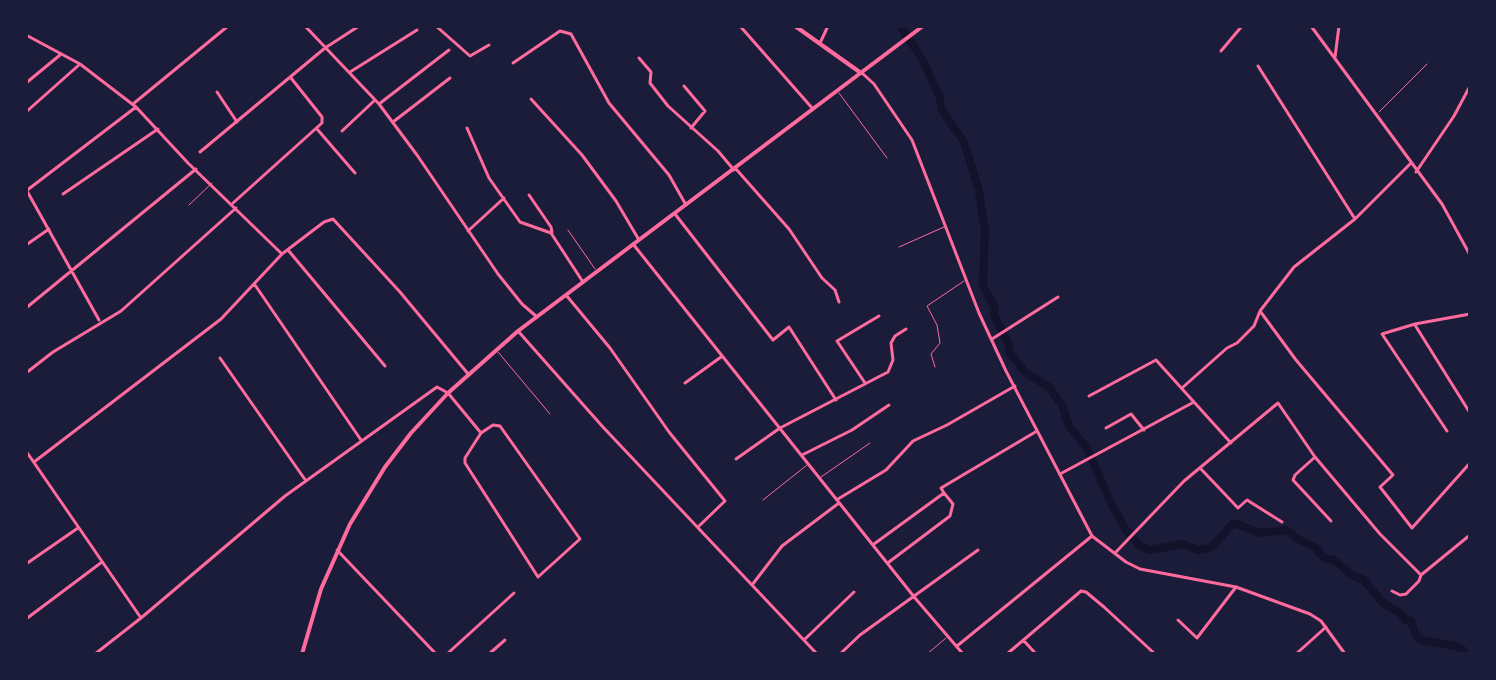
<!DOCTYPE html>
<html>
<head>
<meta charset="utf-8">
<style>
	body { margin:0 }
	#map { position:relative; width:1496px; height:680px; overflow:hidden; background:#1b1b3a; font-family:"Fira Sans",sans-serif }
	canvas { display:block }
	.frame { position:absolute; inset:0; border:28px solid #1b1b3a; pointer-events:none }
</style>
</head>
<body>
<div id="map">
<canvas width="1496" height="680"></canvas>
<div class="frame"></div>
</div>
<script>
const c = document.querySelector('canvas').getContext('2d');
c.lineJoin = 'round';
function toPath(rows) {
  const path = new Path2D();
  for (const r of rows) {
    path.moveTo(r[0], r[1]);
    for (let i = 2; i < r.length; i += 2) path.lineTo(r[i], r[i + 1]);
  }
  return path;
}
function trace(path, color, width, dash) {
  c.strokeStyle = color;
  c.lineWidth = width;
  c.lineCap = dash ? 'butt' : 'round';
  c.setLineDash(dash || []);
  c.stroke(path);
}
trace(toPath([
	[900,26,921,57,939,95,942,110,964,142,979,191,985,231,983,286,995,308,994,315,1009,345,1009,352,1026,373,1049,387,1062,405,1069,426,1087,448,1111,503,1126,530,1138,544,1149,550,1183,544,1198,550,1209,548,1215,544,1233,523,1261,533,1286,530,1299,540,1316,548,1324,558,1334,560,1353,576,1364,580,1382,602,1401,614,1405,620,1411,621,1415,634,1421,640,1456,646,1469,654]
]), '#12122b', 8);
trace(toPath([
	[839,93,887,158],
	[1379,112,1427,64],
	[189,205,212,183],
	[568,230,595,269],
	[899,247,944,227],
	[498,352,550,414],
	[935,367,931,354,940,343,937,325,927,306,964,281],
	[821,477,870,443],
	[763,500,807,465],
	[927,654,946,638]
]), '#ff6b9d', 1);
trace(toPath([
	[305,26,379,104,417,155,498,274,522,304,537,317],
	[436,26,470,56,489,45],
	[740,26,813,109],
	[1311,26,1442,204,1470,255],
	[26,35,80,64,136,107,188,163,282,254],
	[820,43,828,26],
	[1221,51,1242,26],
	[1335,57,1339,26],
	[639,58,651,72,650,83,668,106,718,151,734,170],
	[513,63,560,31,571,34,609,103,669,175,686,205],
	[1258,66,1355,219],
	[350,72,417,30],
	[26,83,60,55],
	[684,86,705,111,691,128],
	[217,92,237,122],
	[531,99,582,155,616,201,639,240],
	[133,104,228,26],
	[379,104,449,50],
	[26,112,80,64],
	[393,122,450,78],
	[467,128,489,178,520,222,551,233,583,282],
	[317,129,355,173],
	[342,131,375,100],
	[200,152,325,48,359,26],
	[736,169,789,229,822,278,835,290,839,302],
	[1416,172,1454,116,1470,86],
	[26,191,136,107],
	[27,191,99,320],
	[63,194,158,129],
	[529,195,551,227,552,232],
	[233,203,322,123,322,117,291,78],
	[675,214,773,340,789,327,836,400],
	[468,231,504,198],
	[633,244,915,598,963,654],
	[26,245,49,229],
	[288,250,385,366],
	[255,285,361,440],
	[566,295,610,348,669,432,725,501,699,526],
	[26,308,196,169],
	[1260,311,1296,360,1393,475,1380,487,1412,528,1470,463],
	[1415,325,1470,413],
	[518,331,602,426,817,654],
	[992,339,1058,297],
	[220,358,306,481],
	[26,373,53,352,121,311,236,208],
	[685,383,721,357],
	[865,383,837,341,879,316],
	[1182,388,1227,348,1237,343,1254,326,1260,311,1294,267,1355,219,1410,164],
	[1089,396,1156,360,1231,443],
	[1106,428,1131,414,1144,430],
	[1447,431,1382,334,1415,324,1470,314],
	[26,451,141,618],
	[802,455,852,430,889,405],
	[1315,457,1295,475,1293,480,1331,521],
	[736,459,780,428,888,372,893,360,891,343,895,336,906,329],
	[34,462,221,319,282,254,324,222,333,219,400,292,469,375],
	[1200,468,1238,508,1247,500,1282,522],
	[1060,474,1194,402],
	[838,499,886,470,913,441,947,425,1015,386],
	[874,544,944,493,941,488,1037,431],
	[337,550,436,654],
	[1115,553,1184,481,1278,403,1315,457,1380,534,1421,575],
	[889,562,950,516,953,504,944,493],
	[26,564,78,528],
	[752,585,782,546,839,503],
	[1392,591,1400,595,1406,594,1419,581,1421,575,1470,535],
	[26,619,102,562],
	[1178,620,1197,638,1236,587],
	[805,639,854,592],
	[1025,642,1036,654],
	[957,646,1092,536],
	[95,654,141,618,285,496,437,387,448,393,481,433,465,458,465,463,538,577,580,539,500,426,493,425,481,433],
	[447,654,514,593],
	[489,654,505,640],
	[840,654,860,635,978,550],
	[1007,654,1081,591,1086,592,1104,607,1155,654],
	[1296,654,1326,627]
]), '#ff6b9d', 3);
trace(toPath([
	[862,73,874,84,912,140,979,313,1006,371,1092,536,1126,562,1140,569,1236,587,1310,614,1321,621,1345,654]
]), '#ff6b9d', 3);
trace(toPath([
	[795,26,861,73]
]), '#ff6b9d', 4);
trace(toPath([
	[302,654,321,589,350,524,385,467,411,433,448,393,518,331,923,26]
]), '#ff6b9d', 4);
</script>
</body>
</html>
